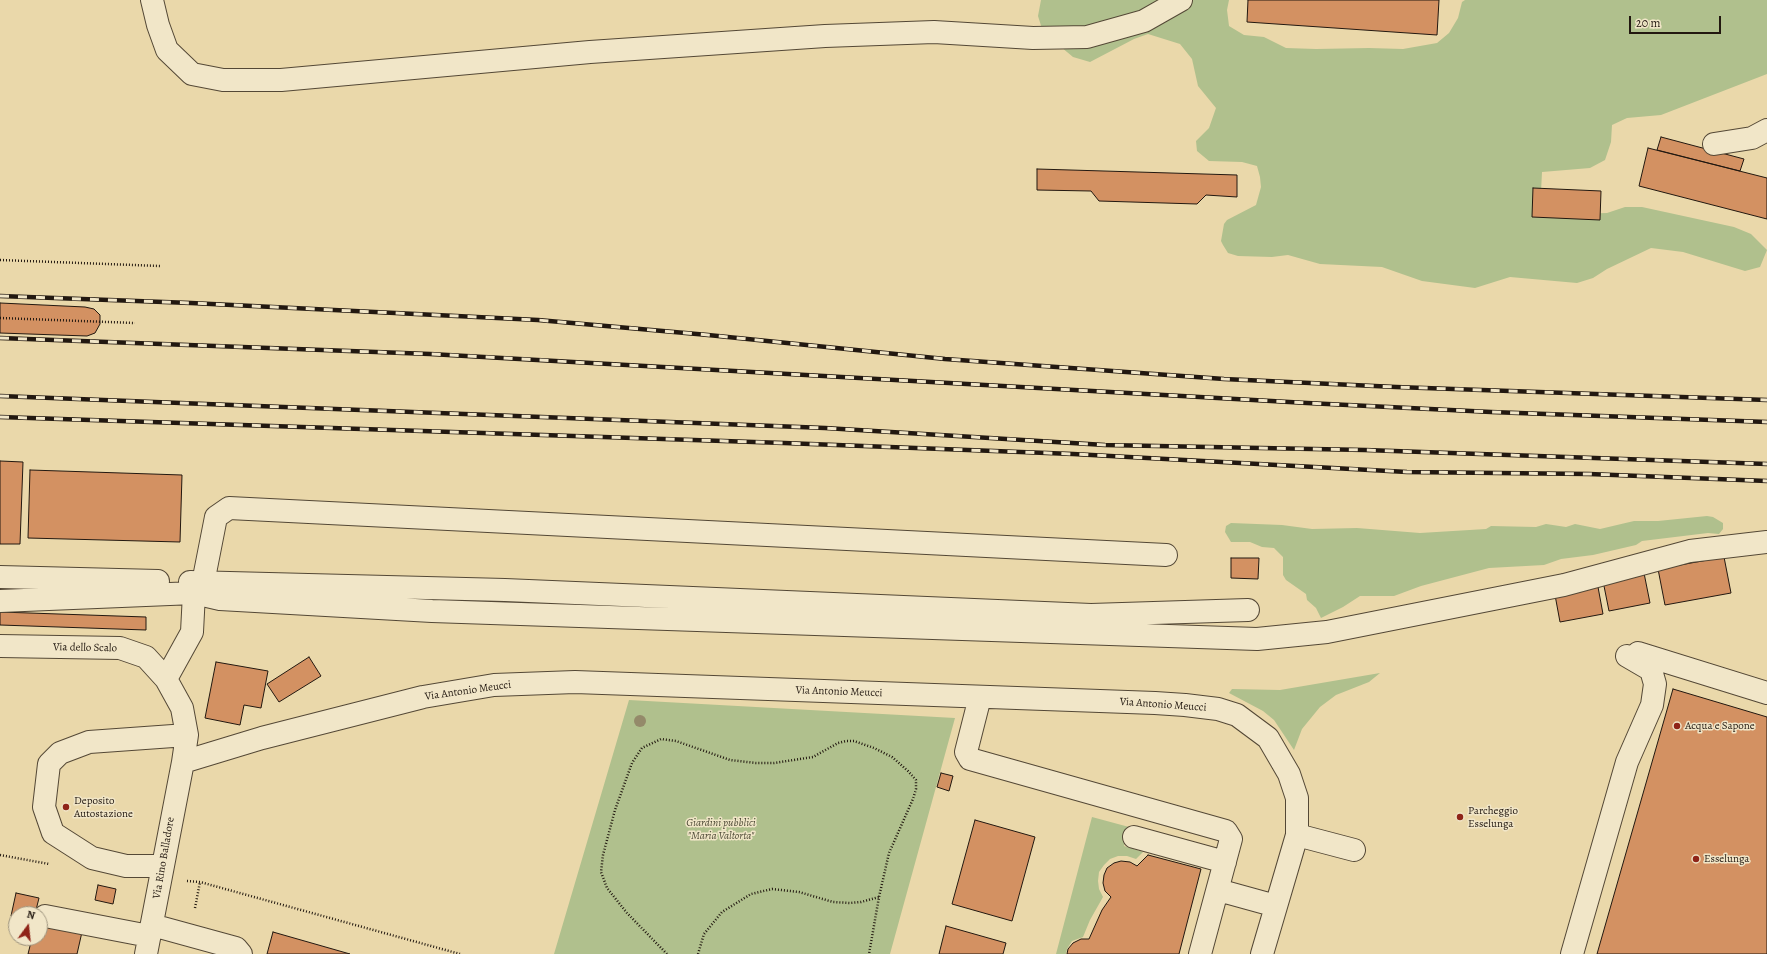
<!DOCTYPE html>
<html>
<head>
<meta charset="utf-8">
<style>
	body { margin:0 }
	#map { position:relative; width:1767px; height:954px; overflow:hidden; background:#ead8aa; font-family:Alegreya,serif }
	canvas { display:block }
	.north { position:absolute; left:8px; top:906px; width:40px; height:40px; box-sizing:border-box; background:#f1e6c8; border:1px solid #9e947e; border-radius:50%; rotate:15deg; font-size:11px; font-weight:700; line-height:16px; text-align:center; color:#221810 }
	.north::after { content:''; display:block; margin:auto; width:14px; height:18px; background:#8f2418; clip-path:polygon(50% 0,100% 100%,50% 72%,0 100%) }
	.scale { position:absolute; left:1629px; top:16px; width:92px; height:18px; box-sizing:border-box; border:2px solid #221810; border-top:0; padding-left:5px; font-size:12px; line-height:14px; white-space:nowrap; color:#221810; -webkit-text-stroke:3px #f1e6c8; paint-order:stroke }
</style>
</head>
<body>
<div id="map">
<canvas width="1767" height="954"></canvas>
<div class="north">N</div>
<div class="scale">20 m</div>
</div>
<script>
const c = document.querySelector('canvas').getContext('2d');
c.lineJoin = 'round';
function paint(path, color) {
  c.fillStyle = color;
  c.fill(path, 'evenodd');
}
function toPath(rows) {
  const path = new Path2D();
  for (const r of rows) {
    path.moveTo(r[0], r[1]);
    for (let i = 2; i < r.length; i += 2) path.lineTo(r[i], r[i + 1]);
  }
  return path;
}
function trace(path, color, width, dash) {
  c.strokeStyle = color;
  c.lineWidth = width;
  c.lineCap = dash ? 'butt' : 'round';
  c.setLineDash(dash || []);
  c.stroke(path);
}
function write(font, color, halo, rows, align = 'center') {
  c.font = font + ' Alegreya,serif';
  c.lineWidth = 3;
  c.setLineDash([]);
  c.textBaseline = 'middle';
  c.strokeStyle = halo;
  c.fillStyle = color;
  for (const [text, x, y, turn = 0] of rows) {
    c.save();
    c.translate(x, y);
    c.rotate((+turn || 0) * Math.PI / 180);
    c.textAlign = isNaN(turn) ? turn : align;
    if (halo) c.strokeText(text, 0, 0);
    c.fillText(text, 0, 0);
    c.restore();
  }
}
paint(toPath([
	[1041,0,1229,0,1227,10,1229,26,1244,35,1264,37,1286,48,1316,49,1369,48,1403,49,1437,43,1449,33,1458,18,1462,2,1465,0,1767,0,1767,74,1661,115,1627,118,1612,125,1611,142,1605,160,1590,168,1542,172,1541,192,1572,214,1607,213,1625,207,1642,207,1734,227,1751,234,1767,250,1760,267,1745,271,1683,252,1651,248,1607,269,1593,278,1577,283,1510,277,1475,288,1422,281,1382,267,1320,264,1288,255,1272,257,1238,256,1228,253,1223,245,1221,241,1224,224,1227,220,1256,205,1261,187,1260,177,1257,166,1242,162,1209,161,1197,151,1196,141,1209,128,1216,108,1198,86,1192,59,1180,44,1148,34,1134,39,1090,62,1073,57,1043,32,1038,16],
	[1707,516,1713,517,1723,523,1723,529,1719,534,1708,533,1642,541,1636,545,1593,555,1561,559,1544,565,1489,568,1421,586,1394,596,1360,596,1343,607,1321,618,1316,608,1307,600,1306,594,1286,580,1283,575,1283,557,1274,548,1262,547,1250,542,1231,542,1225,532,1226,526,1231,523,1282,525,1312,529,1357,528,1420,533,1486,529,1491,526,1536,527,1546,524,1566,527,1575,524,1600,529,1634,521,1658,521],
	[1380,673,1369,682,1336,695,1320,707,1302,729,1294,750,1274,720,1263,711,1229,693,1232,689,1280,690],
	[629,700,955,718,890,954,554,954],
	[1092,817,1129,827,1124,846,1143,852,1136,859,1127,856,1118,856,1110,859,1104,865,1099,872,1098,881,1099,889,1103,897,1090,920,1083,937,1072,941,1067,949,1066,954,1056,954]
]), '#b0c08d');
const building = toPath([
	[1248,0,1439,0,1437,35,1247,22,1248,0],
	[1661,137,1744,159,1740,171,1657,150,1661,137],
	[1648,148,1767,178,1767,219,1639,186,1648,148],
	[1037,169,1237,175,1237,197,1206,195,1197,204,1099,201,1091,191,1037,190,1037,169],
	[1533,188,1601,191,1600,220,1532,217,1533,188],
	[0,303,85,307,94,309,100,315,100,324,95,333,87,336,0,333,0,303],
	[0,461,23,462,20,544,0,544,0,461],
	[30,470,182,475,180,542,28,538,30,470],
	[1724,557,1731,593,1665,605,1658,569,1724,557],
	[1231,558,1259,558,1258,579,1231,578,1231,558],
	[1644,573,1650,603,1609,611,1603,581,1644,573],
	[1598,587,1603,614,1560,622,1555,595,1598,587],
	[0,612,146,617,146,630,0,625,0,612],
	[309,657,321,676,279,702,267,684,309,657],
	[216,662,268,671,261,708,244,705,240,725,205,718,216,662],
	[1673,689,1767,717,1767,954,1597,954,1673,689],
	[941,773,953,776,949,791,937,787,941,773],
	[975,820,1035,837,1012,921,952,904,975,820],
	[1148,855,1201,869,1179,954,1067,954,1068,949,1073,943,1081,939,1089,939,1102,910,1111,897,1105,891,1103,883,1104,875,1107,868,1114,863,1121,861,1130,862,1137,866,1148,855],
	[98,885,116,889,113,904,95,900,98,885],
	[16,893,39,898,35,914,16,914,16,917,11,916,16,893],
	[40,923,82,932,77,954,28,954,32,938,40,938,40,923],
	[946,926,1006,943,1003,954,939,954,946,926],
	[273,932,350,954,267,954,273,932]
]);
paint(building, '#d39162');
trace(building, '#221810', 1);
const minor = toPath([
	[152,0,158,25,167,50,192,74,223,80,281,80,590,52,825,36,934,32,1033,38,1087,37,1144,21,1181,0],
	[1714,144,1752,138,1767,130],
	[0,577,158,581],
	[190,582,505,590,1091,615,1248,610],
	[0,601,194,593,220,599,432,611,1257,639,1327,632,1564,585,1690,551,1767,542],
	[0,646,120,648,146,657,166,679,182,708,187,735,183,762,146,954],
	[1638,653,1767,693],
	[166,679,192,632,194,593,203,583,216,517,229,508,1166,555],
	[980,697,966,752,970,759,1226,831,1231,839,1200,954],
	[183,762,262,738,423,697,494,685,575,682,1155,703,1185,705,1218,709,1237,715,1268,738,1289,774,1297,798,1297,835,1262,954],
	[1297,835,1354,850],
	[1134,837,1225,862],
	[163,866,126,866,92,858,53,833,44,807,49,764,60,753,89,742,187,735],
	[1218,890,1276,906],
	[45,916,149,936],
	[152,925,236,948,241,954],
	[1572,954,1627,762,1652,705,1655,684,1651,670,1627,656]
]);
trace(minor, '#544836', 24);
trace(toPath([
	[0,260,160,266],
	[0,318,135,323],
	[0,855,49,864],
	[187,881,200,882,460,954],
	[195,908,200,882],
	[667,954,627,913,607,888,601,872,603,855,615,810,632,763,642,748,661,739,676,741,730,760,756,763,774,763,813,757,838,743,846,741,854,741,874,748,892,757,908,771,916,780,916,789,913,799,889,853,879,897,869,954],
	[698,954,704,934,722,912,751,894,772,889,799,892,833,902,850,903,861,902,879,897]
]), '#221810', 2.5, [1, 2]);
trace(minor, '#f1e6c8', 22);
const rail = toPath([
	[0,296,191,303,538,320,708,335,945,359,1224,379,1396,387,1767,400],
	[0,338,430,354,1307,403,1491,412,1767,422],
	[0,396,825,428,1105,445,1365,450,1767,464],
	[0,417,784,443,1073,454,1407,472,1589,474,1767,481]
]);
trace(rail, '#221810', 4.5);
trace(rail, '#f1e6c8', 3, [9]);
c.fillStyle = '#948a6a';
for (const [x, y] of [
	[640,721]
]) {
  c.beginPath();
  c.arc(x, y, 6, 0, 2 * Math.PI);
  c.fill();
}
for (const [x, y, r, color] of [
	[1677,726,4,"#8f2418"],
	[66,807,4,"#8f2418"],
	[1460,817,4,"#8f2418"],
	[1696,859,4,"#8f2418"]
]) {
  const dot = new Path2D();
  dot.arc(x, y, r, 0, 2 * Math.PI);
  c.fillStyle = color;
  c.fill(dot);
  trace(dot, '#f1e6c8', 1.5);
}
write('11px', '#221810', '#f1e6c8', [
	["Via dello Scalo",85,648,1],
	["Via Antonio Meucci",468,691,-8],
	["Via Antonio Meucci",839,692,2],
	["Via Antonio Meucci",1163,705,4],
	["Via Rino Balladore",164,858,-80]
]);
write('11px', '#221810', '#f1e6c8', [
	["Acqua e Sapone",1685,726],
	["Deposito",74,801],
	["Autostazione",74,814],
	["Parcheggio",1468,811],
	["Esselunga",1468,824],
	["Esselunga",1704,859]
], 'left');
write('italic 11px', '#4d4a36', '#f1e6c8', [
	["Giardini pubblici",721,823],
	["\"Maria Valtorta\"",721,836]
]);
</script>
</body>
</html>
